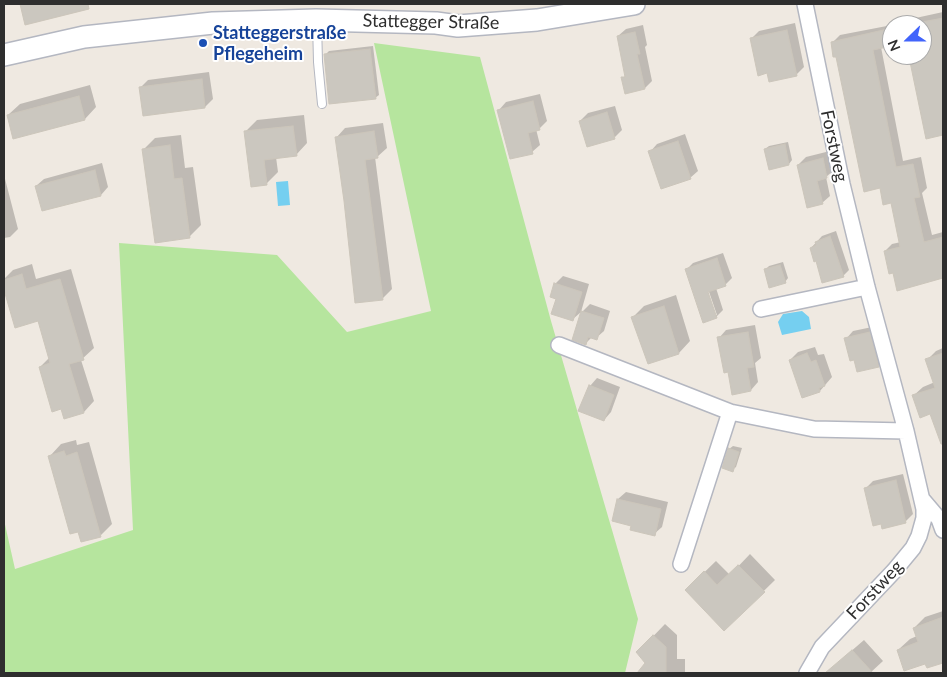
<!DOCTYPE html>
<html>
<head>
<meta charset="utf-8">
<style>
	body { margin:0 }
	#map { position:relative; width:947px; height:677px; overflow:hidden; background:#efe9e1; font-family:Lato,sans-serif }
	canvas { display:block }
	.frame { position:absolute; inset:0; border:5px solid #2e2e2e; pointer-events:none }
	.north { position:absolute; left:882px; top:15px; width:50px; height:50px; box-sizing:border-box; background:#fff; border:1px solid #ababab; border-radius:50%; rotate:248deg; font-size:14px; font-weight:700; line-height:20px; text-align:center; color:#2e2e2e }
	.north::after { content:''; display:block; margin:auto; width:18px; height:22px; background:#4264fb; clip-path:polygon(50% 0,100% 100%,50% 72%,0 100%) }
</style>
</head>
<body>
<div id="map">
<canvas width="947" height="677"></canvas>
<div class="frame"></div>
<div class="north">N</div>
</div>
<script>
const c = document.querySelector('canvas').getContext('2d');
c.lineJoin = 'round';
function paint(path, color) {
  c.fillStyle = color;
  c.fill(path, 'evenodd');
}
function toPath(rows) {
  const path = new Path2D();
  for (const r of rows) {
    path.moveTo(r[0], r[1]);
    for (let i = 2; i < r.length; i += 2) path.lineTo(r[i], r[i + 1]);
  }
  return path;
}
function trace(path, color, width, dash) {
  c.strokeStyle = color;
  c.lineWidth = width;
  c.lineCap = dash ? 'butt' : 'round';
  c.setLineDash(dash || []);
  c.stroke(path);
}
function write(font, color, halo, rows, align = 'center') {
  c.font = font + ' Lato,sans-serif';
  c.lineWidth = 4;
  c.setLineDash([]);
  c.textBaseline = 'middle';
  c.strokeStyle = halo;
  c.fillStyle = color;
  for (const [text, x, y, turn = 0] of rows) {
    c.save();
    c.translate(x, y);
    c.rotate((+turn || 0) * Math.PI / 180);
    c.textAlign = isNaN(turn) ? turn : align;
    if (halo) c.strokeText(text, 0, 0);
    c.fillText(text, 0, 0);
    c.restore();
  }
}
paint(toPath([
	[374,43,480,57,551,321,638,619,625,673,4,673,4,520,15,569,133,530,119,243,277,255,347,332,431,311]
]), '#b6e59e');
paint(toPath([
	[288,181,290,205,278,206,276,182],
	[802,311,809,317,811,329,782,335,778,322,783,314]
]), '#75cff0');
paint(toPath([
	[21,4,82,4,26,24],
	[943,12,943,134,927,137,910,55,922,55,922,25,893,25,907,22,911,19],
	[795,23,804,67,796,75,768,72,751,39,759,31],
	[643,25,647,45,645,47,652,81,645,88,623,78,626,75,618,36,626,29],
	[892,25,892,45,881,47,903,161,921,157,927,188,922,193,932,235,943,232,943,278,898,289,894,272,885,251,892,244,901,242,892,202,881,187,832,43,840,35],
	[373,46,379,95,375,98,325,55,329,51],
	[209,72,213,99,205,107,144,115,140,88,148,80],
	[90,85,96,107,85,119,14,137,8,115,20,104],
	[540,94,547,121,539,129,536,129,540,145,532,152,499,110,506,102],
	[615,106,622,130,614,138,580,121,588,113],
	[304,115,307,143,296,155,276,157,278,172,266,184,245,132,257,120],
	[383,123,387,148,377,157,375,157,392,289,383,298,345,201,336,138,345,128],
	[685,134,698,171,690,178,650,152,657,144],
	[181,135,185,168,193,167,201,225,189,237,144,149,155,138],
	[788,142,792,160,789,164,765,149,769,146],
	[830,151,834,170,826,177,830,196,822,203,798,165,806,157],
	[102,163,108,187,101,195,36,186,44,179],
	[4,175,18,229,10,237,4,238],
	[836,231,849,270,843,276,817,259,811,248,822,236],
	[723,253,732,278,725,285,716,288,723,310,716,317,704,321,687,269,693,263],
	[705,286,707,286,717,315,715,315],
	[783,262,788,278,785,282,765,270,769,266],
	[32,264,36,279,71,269,94,348,81,360,94,401,84,412,62,407,40,367,50,357,38,320,16,326,4,285,4,279,13,270],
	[563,276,589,284,581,312,573,319,557,298,555,284],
	[676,295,690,341,679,353,649,363,633,317,644,306],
	[590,304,610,311,604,331,596,338,592,337,585,344,582,312],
	[755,325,761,358,755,363,758,382,751,390,733,393,729,371,719,338,726,330],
	[877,326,886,358,878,366,855,359,846,339,853,331],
	[815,347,818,355,824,354,832,377,820,391,790,360,798,352],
	[943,348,943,447,931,412,913,396,923,387,935,382,927,360,936,351],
	[597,378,620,387,611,412,604,420,590,386],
	[76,440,77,445,89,442,112,524,100,536,50,456,61,444],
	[733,446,742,448,736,467,732,470,729,449],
	[903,474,913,514,905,522,866,488,873,481],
	[626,492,668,502,662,527,654,534,633,525,613,520,618,499],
	[750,554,775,580,724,630,686,590,716,561,730,575],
	[943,611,943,661,928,667,926,662,898,650,910,639,917,636,914,628,925,617],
	[665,624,677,635,677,659,685,659,685,673,642,673,641,670,647,663,638,652],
	[864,640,883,661,870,673,826,673]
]), '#0003');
const building = toPath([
	[20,4,88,4,89,9,25,25,20,4],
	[943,18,943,135,926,139,909,57,922,55,922,22,943,18],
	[892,28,892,46,873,50,896,167,913,164,920,197,914,198,924,242,943,237,943,278,897,291,893,273,889,274,884,251,900,247,891,203,883,205,880,188,864,192,836,57,833,57,831,42,892,28],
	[787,30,797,76,769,82,767,73,758,76,750,38,787,30],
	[635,32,640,54,637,54,645,89,625,94,621,77,625,77,617,36,635,32],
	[370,49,376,99,329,104,324,54,370,49],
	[202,79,205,108,143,116,139,87,202,79],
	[79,96,85,120,13,139,7,115,79,96],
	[533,101,540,130,528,133,533,154,510,159,497,110,533,101],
	[607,112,615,139,587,147,579,121,607,112],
	[293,126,297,156,264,160,267,185,251,187,244,131,293,126],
	[374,131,378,158,365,160,383,300,355,303,344,201,335,137,374,131],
	[678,141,691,179,661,189,648,151,678,141],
	[785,144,789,165,769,170,764,149,785,144],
	[170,145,174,179,182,178,190,238,155,243,142,149,170,145],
	[823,158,827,178,817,181,823,204,807,208,797,165,823,158],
	[95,170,101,196,42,211,35,186,95,170],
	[830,236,844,277,822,283,816,261,814,262,810,248,816,245,815,242,830,236],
	[717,258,726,286,708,292,717,318,703,323,685,269,717,258],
	[780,265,786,283,769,288,764,269,780,265],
	[22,274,26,289,60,279,84,360,69,364,84,413,64,419,61,409,52,412,39,367,50,363,38,321,15,328,4,290,4,280,22,274],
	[554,283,582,292,573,321,551,314,556,299,550,297,554,283],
	[664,306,679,354,648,364,631,317,664,306],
	[581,311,604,318,597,340,588,337,586,345,572,340,581,311],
	[748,332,754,367,747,368,751,391,732,395,728,372,724,373,717,337,748,332],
	[870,332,879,367,857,372,854,360,850,361,844,338,870,332],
	[807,353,811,362,816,360,825,386,819,388,820,392,802,398,789,360,807,353],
	[943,353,943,444,941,444,930,414,920,418,912,395,935,388,925,359,943,353],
	[589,385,614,395,604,421,578,411,589,385],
	[728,448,739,452,733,472,722,468,728,448],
	[64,451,66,456,77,452,101,537,81,542,78,532,70,534,48,456,64,451],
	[896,480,906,523,882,529,881,524,873,526,864,488,896,480],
	[617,499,661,509,655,536,630,530,631,526,612,521,617,499],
	[738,565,765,592,724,631,685,590,704,571,717,585,738,565],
	[943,617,943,663,927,668,925,664,904,671,897,650,918,642,913,628,943,617],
	[653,635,666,647,666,673,637,673,645,663,636,652,653,635],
	[852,650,873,673,825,673,852,650]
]);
paint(building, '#cbc7bf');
trace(building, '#cbc5ba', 1);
const service = toPath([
	[317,22,318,62,322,104]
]);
const minor = toPath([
	[805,4,842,184,867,287,906,431,924,509,924,518,919,536,913,548,894,571,822,647,807,673],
	[761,309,867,287],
	[559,345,730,412],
	[922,499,939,519,943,530],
	[681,564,730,412,814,429,906,431]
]);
const secondary = toPath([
	[4,55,84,37,213,23,316,20,436,23,458,26,537,20,634,4]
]);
trace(service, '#b4b7c1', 10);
trace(minor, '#b4b7c1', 18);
trace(secondary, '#b4b7c1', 24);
trace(service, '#fff', 8);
trace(minor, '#fff', 15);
trace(secondary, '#fff', 21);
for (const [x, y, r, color] of [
	[203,43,5,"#1a4fb4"]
]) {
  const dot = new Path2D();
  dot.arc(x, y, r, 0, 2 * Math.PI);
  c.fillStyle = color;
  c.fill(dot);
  trace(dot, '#fff', 2);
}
write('18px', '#2e2e2e', '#fff', [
	["Stattegger Straße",431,22,1],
	["Forstweg",834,146,78],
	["Forstweg",875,590,-47]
]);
write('bold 18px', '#164399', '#fff', [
	["Statteggerstraße",213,33],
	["Pflegeheim",213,54]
], 'left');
</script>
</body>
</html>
